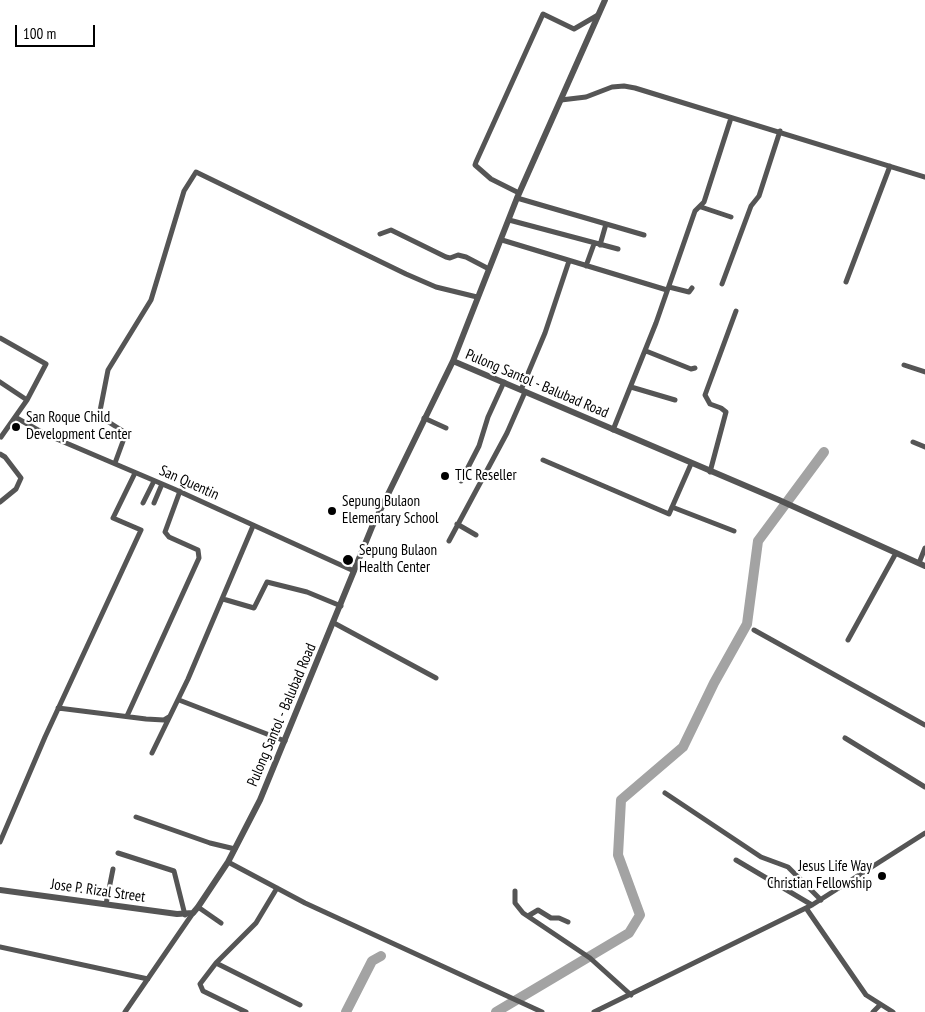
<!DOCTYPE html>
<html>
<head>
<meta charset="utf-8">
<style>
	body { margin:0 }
	#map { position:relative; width:925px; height:1012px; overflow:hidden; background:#fff; font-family:"PT Sans Narrow",sans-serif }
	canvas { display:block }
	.scale { position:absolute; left:15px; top:25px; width:80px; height:22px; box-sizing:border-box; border:2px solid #000; border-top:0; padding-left:6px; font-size:15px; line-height:18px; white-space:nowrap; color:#000; -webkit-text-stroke:4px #fff; paint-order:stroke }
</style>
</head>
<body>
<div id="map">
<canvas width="925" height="1012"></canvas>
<div class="scale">100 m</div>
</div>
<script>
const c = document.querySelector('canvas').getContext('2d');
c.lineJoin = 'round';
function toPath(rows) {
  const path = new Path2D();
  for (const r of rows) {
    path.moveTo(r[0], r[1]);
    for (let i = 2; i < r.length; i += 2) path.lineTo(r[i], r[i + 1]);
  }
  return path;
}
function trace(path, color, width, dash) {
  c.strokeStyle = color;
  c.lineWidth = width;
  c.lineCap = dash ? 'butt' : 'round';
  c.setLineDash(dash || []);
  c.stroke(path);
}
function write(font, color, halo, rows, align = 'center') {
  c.font = font + ' "PT Sans Narrow",sans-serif';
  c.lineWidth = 4.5;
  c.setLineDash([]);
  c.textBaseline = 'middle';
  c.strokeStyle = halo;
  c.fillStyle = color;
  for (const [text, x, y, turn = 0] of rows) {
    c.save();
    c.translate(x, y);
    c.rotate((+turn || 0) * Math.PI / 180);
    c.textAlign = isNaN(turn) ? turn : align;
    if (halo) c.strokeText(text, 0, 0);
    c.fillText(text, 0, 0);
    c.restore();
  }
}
trace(toPath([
	[346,1012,372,961,381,956],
	[496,1012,629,933,640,915,618,855,621,800,683,747,714,683,747,624,758,541,824,452]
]), '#a3a3a3', 10);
trace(toPath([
	[561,100,586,97,612,87,624,86,635,88,925,177],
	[519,193,491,179,475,165,476,162,543,14,574,29,598,15],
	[517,198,644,235],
	[701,207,731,217],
	[509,220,618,249],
	[380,234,391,230,446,257,450,258,458,255,466,257,489,269],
	[502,240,667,290],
	[600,245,606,224],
	[586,266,594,244],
	[846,282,890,166],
	[722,284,751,206,759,196,780,131],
	[669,287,689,292,692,288],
	[0,338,46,364,27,400,1,437],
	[646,351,691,369,695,368],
	[904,365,925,372],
	[0,382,27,400],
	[631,387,675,400],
	[521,390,545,333,569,261],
	[15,417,45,434,174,489,354,571],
	[424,418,446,428],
	[613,430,656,323,695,211,704,202,731,118],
	[913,442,925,447],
	[0,454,5,457,21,478,16,489,0,502],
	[543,460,669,514,691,464],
	[115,463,126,433,99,416,108,370,151,300,184,191,196,172,406,274,436,287,477,297],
	[710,472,726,412,721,408,710,404,705,395,736,311],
	[461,481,479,446,488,417,504,382],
	[143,503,154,481],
	[154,503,162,484],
	[672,507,734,531],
	[457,524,476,535],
	[449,541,507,433,525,392],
	[919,563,925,548],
	[223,599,254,608,267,582,307,592,341,606],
	[334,623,436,678],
	[754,630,925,725],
	[848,640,896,553],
	[179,700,285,741],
	[58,708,146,719,164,720,169,717],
	[127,716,199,558,198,550,169,537,165,532,180,491],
	[845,738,925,787],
	[152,753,188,679,253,526],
	[665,793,761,857,788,867,821,900],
	[136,817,210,843,235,849],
	[0,842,45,737,141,530,113,518,135,473],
	[118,853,174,871,185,915],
	[736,860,812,905],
	[228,862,305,903,542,1012],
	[515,891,515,903,523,913,590,958,631,995],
	[106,904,113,869],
	[198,907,221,923],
	[806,908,866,995,893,1012],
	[528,916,538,910,551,918,559,918,568,922],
	[0,947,148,979],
	[216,963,300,1005],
	[125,1012,193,913],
	[246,1012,203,991,200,984,216,963,256,923,277,888],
	[594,1012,812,905,925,833],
	[873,1012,880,1005]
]), '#555', 5);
trace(toPath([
	[453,361,779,500,925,566],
	[0,890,177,914,193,913,198,907,228,862,260,800,372,527,453,361,517,198,605,0]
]), '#555', 6);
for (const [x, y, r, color] of [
	[16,427,5,"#000"],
	[445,476,5,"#000"],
	[332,511,5,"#000"],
	[348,560,6,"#000"],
	[882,876,5,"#000"]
]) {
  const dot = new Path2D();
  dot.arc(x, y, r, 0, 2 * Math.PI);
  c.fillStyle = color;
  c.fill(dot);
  trace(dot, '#fff', 2);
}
write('15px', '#000', '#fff', [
	["Pulong Santol - Balubad Road",537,384,23],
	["San Quentin",189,483,24],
	["Pulong Santol - Balubad Road",282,715,-67],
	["Jose P. Rizal Street",98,891,8]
]);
write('15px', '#000', '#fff', [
	["San Roque Child",26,418],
	["Development Center",26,435],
	["TIC Reseller",455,476],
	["Sepung Bulaon",342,502],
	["Elementary School",342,519],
	["Sepung Bulaon",359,551],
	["Health Center",359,568],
	["Jesus Life Way",872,867,"right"],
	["Christian Fellowship",872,884,"right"]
], 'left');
</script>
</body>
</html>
